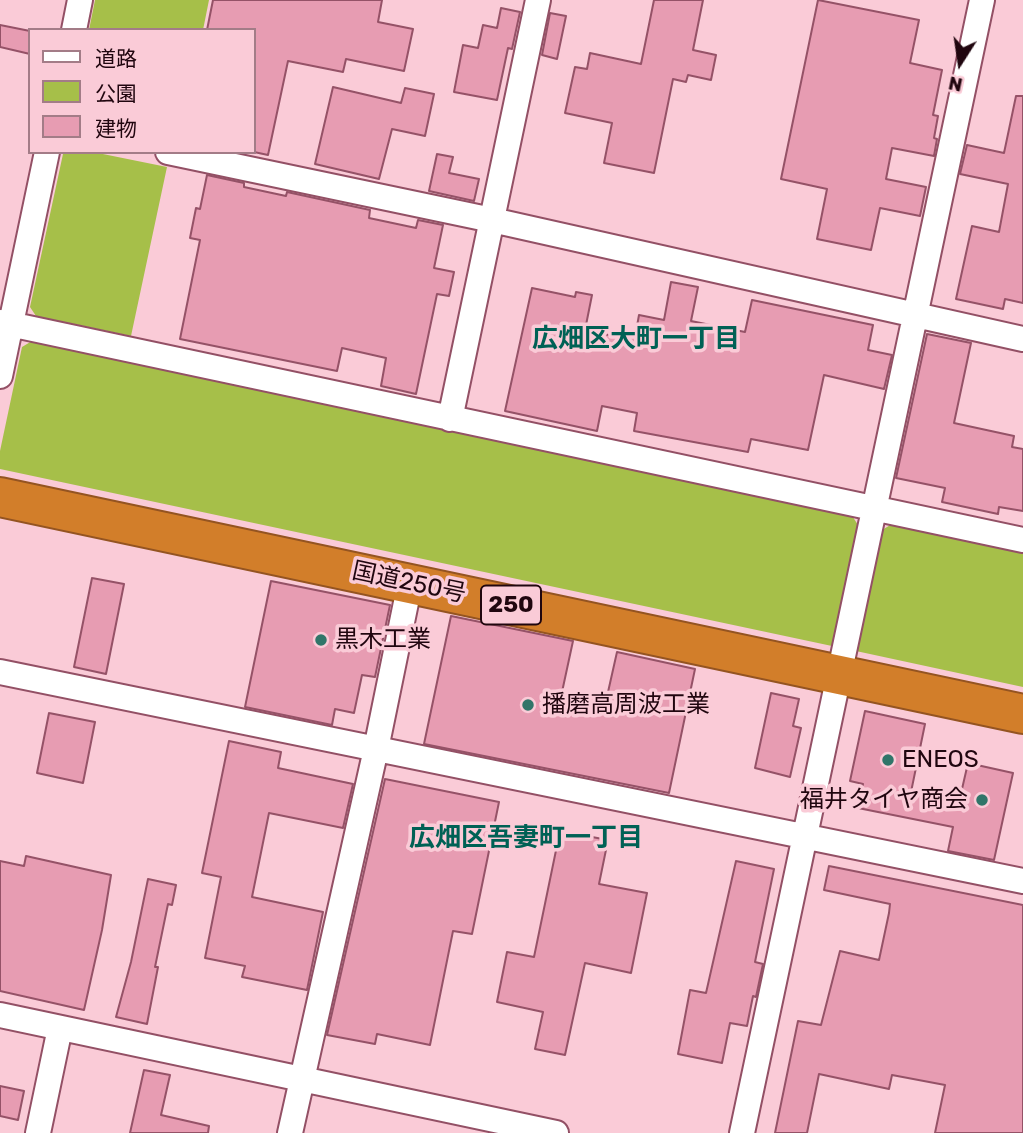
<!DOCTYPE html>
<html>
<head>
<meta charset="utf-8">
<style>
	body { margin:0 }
	#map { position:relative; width:1023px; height:1133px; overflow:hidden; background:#facbd7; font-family:Rubik,"Noto Sans JP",sans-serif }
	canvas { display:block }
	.legend { position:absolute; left:28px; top:28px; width:228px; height:126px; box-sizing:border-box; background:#facbd7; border:2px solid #a37c87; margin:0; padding:9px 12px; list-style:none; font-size:21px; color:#20060f }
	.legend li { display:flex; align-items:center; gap:14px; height:35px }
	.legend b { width:35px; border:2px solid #a37c87 }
	.north { position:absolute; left:925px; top:28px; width:70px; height:70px; -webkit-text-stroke:5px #facbd7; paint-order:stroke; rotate:192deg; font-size:19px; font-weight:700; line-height:28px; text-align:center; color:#20060f }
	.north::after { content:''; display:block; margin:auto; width:24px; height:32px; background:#20060f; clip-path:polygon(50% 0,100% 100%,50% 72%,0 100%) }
</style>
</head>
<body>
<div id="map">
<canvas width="1023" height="1133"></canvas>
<ul class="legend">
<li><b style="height:9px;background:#fff"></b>道路</li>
<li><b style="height:19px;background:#a6bf49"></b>公園</li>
<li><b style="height:19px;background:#e79cb2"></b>建物</li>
</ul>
<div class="north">N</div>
</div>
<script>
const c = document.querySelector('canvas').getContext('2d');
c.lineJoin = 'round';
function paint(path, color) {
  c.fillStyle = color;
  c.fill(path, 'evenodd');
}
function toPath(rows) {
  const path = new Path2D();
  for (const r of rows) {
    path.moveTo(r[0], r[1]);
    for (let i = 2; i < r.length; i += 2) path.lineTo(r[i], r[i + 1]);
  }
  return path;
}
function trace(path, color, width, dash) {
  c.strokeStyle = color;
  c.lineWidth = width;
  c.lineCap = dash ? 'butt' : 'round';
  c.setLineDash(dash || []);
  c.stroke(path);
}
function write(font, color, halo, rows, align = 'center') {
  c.font = font + ' Rubik,"Noto Sans JP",sans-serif';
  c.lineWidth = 7;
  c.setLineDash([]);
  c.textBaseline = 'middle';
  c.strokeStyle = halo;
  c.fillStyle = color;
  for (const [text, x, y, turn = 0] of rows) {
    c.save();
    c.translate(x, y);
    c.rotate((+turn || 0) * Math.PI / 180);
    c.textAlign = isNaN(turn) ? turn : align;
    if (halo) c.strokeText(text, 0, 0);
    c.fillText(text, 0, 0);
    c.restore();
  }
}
paint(toPath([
	[95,0,209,0,203,30,89,30],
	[65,152,93,152,167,167,131,336,36,316,30,307,63,154],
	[32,341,851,514,858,525,832,646,0,469,0,451,22,347],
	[892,524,1023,551,1023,687,856,651,882,530]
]), '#a6bf49');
const building = toPath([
	[213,0,382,0,378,22,413,29,404,71,346,59,343,72,288,61,268,155,254,152,254,30,207,30,213,0],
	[654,0,703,0,693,50,716,55,711,80,688,75,686,82,673,79,654,173,604,163,612,123,565,113,575,67,587,69,590,53,641,64,654,0],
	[818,0,919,20,910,63,942,70,933,115,938,116,934,138,937,139,934,156,892,148,886,179,926,187,920,216,880,208,871,250,817,239,827,189,781,179,818,0],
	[501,8,520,12,512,49,508,48,497,100,454,92,463,45,478,48,483,25,497,28,501,8],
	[550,13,566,16,557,59,542,55,550,13],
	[0,25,30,31,30,54,0,47,0,25],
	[333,87,401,103,405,88,434,94,425,136,392,129,379,179,315,164,333,87],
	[1016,96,1023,96,1023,303,1005,299,1003,309,956,299,972,226,999,232,1008,184,960,174,967,145,1004,153,1016,96],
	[437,154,453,157,449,173,479,179,474,201,429,191,437,154],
	[207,175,244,183,244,187,286,196,287,192,370,210,369,218,416,228,418,220,443,225,434,268,454,272,449,296,437,294,416,394,381,386,386,358,342,348,337,371,180,339,200,240,190,238,196,208,200,209,207,175],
	[671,282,698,287,691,321,745,332,752,300,873,325,868,350,892,355,884,389,824,375,808,450,751,439,748,452,634,431,637,413,602,406,597,431,505,411,532,288,575,297,576,292,592,295,585,330,618,337,619,334,635,337,639,315,664,320,671,282],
	[927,334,971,343,954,423,1014,436,1012,447,1023,449,1023,511,999,507,998,514,942,502,945,488,896,478,927,334],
	[92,578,124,584,106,674,74,667,92,578],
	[271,581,390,605,375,677,362,675,354,713,335,709,332,725,245,707,271,581],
	[451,616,573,641,562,692,606,701,617,652,695,669,669,793,424,744,451,616],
	[771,693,799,699,793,726,801,728,790,777,755,768,771,693],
	[865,711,925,724,911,792,959,802,968,763,1013,773,994,860,948,851,953,827,858,808,863,784,850,781,865,711],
	[49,713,95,722,83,783,37,773,49,713],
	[229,741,281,752,278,768,353,784,343,828,269,813,252,897,323,912,307,990,242,977,245,966,205,958,221,877,202,873,229,741],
	[385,779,499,802,472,934,453,931,430,1045,377,1034,375,1044,327,1035,385,779],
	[560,831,608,840,599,884,647,893,631,973,585,963,565,1055,535,1049,543,1012,497,1002,507,952,534,957,560,831],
	[26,856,111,875,102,930,84,1010,0,991,0,861,24,866,26,856],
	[736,861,774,869,755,962,763,964,756,997,753,996,747,1026,730,1023,722,1063,678,1054,690,990,706,993,736,861],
	[829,866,1023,905,1023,1133,935,1133,945,1085,892,1075,889,1089,819,1074,807,1133,775,1133,798,1021,821,1025,840,951,879,960,889,913,890,904,824,890,829,866],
	[148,879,176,885,172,905,168,904,155,967,158,967,147,1024,116,1017,131,962,148,879],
	[144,1070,170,1075,161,1115,209,1126,208,1133,130,1133,144,1070],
	[0,1086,24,1091,18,1120,0,1116,0,1086]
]);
paint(building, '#e79cb2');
trace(building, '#955267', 2);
const street = toPath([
	[74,30,80,0],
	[168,152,492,220,1023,339],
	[0,322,1023,540],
	[0,376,47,152],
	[450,419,538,0],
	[0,672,1023,881],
	[0,1015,556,1133],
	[38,1133,60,1028],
	[290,1133,376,749,410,583],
	[742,1133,982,0]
]);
const highway = toPath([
	[0,497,1023,714]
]);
trace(street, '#935065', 28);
trace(highway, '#945421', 42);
trace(street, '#fff', 24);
trace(highway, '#d27e2a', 38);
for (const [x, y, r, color] of [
	[321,640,7,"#307569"],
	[528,705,7,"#307569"],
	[888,760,7,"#307569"],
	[982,800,7,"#307569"]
]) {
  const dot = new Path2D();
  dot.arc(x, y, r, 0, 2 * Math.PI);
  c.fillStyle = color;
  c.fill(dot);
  trace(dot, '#facbd7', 2.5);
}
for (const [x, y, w] of [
	[511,605,60]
]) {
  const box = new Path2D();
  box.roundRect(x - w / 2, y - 19.5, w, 39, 5);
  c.fillStyle = '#facbd7';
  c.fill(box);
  trace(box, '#20060f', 2);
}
write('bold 23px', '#20060f', null, [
	["250",511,605]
]);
write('24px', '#20060f', '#facbd7', [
	["国道250号",409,583,12]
]);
write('24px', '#20060f', '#facbd7', [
	["黒木工業",335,640],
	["播磨高周波工業",542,705],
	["ENEOS",902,760],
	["福井タイヤ商会",968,800,"right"]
], 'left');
write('bold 26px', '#006155', '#facbd7', [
	["広畑区大町一丁目",636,339],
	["広畑区吾妻町一丁目",526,838]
]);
</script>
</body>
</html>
